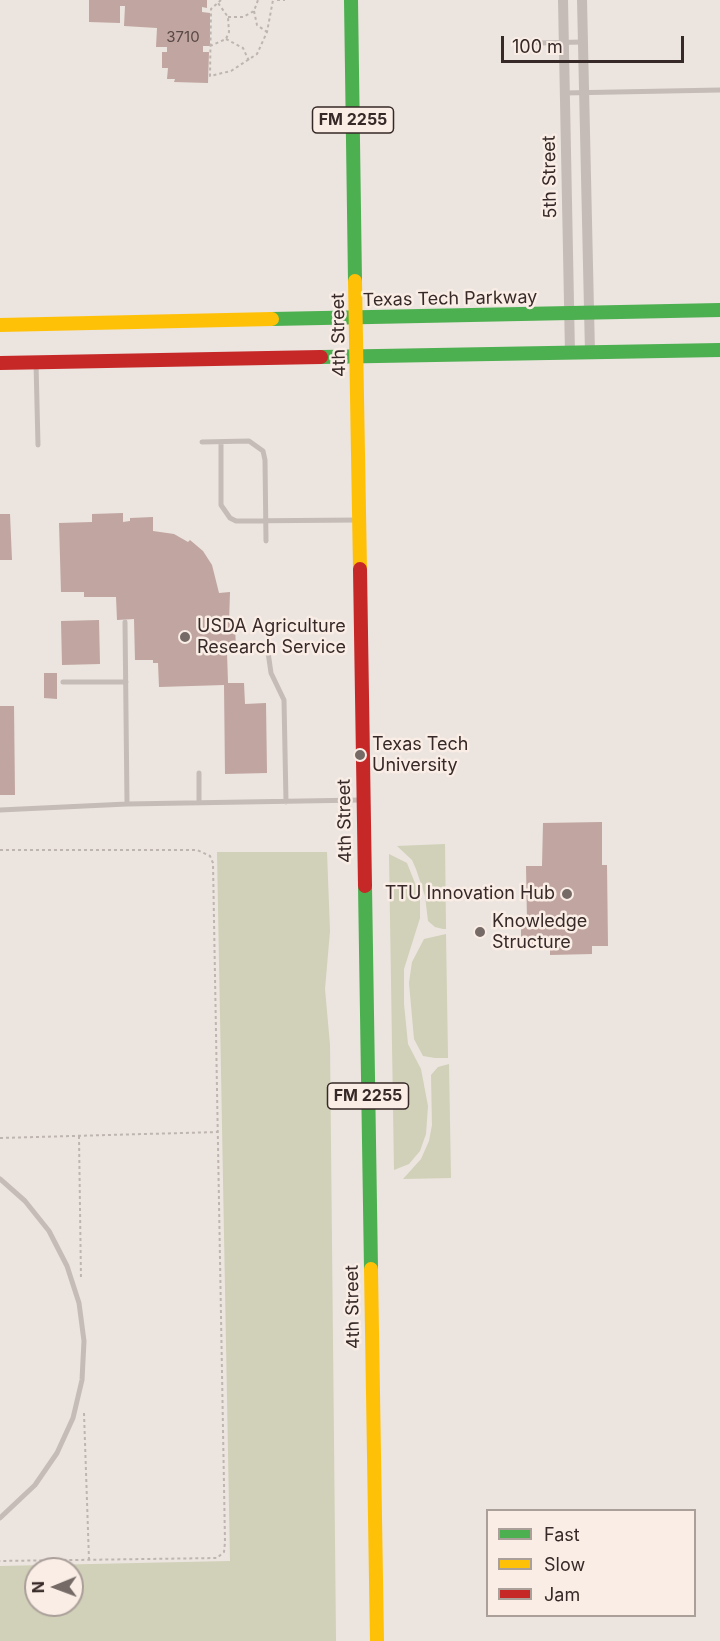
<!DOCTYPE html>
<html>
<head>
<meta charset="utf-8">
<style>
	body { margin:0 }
	#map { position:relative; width:720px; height:1641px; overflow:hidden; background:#ece4df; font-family:Inter,sans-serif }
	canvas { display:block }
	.legend { position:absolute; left:486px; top:1509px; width:210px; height:108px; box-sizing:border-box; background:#f9ede6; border:2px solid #ab9f9a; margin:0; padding:8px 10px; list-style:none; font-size:18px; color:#362927 }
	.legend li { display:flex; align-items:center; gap:12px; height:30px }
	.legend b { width:30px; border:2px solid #ab9f9a }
	.north { position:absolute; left:24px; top:1557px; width:60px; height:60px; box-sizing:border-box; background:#f9ede6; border:2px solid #ab9f9a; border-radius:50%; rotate:269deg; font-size:16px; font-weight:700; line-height:24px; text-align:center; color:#362927 }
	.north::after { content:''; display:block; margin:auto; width:21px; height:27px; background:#766a67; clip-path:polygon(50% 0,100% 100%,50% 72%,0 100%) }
	.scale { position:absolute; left:501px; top:36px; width:183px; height:27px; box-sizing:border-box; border:3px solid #362927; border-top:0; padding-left:8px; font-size:18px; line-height:21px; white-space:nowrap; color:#362927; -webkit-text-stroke:4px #f9ede6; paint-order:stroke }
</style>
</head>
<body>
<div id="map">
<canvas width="720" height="1641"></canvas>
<ul class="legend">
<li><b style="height:8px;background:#4caf50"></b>Fast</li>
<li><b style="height:8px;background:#ffc107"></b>Slow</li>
<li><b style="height:8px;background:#c62828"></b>Jam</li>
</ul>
<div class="north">N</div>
<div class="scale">100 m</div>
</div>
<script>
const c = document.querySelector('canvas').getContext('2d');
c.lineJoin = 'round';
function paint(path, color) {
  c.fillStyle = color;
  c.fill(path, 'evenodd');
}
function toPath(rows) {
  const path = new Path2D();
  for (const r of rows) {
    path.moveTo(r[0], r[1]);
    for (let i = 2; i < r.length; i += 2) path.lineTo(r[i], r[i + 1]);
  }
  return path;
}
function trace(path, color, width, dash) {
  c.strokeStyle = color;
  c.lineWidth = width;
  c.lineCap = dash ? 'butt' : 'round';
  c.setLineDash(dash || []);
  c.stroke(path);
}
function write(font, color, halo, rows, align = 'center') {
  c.font = font + ' Inter,sans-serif';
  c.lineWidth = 5;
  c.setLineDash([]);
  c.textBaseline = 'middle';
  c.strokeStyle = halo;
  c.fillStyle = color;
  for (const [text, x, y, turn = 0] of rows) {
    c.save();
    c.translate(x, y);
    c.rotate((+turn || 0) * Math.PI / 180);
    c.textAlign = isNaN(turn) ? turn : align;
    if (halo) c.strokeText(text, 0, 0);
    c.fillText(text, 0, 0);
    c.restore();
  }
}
paint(toPath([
	[445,844,446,929,443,929,435,927,428,921,425,896,416,869,412,860,397,846],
	[217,852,327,852,330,931,325,989,330,1045,336,1641,0,1641,0,1566,230,1561],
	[36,1569,72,1569,72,1605,36,1605],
	[389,854,407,863,420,896,420,918,404,969,404,1004,408,1044,421,1069,428,1106,426,1134,420,1151,409,1164,394,1170],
	[446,934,448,1058,435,1058,423,1056,414,1039,409,983,412,962,424,939],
	[449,1064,451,1178,403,1179,421,1159,429,1141,432,1125,431,1075,438,1067]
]), '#d0d1b8');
paint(toPath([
	[89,0,207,0,207,8,202,7,202,12,210,13,210,46,203,46,203,52,209,52,208,83,174,82,175,79,167,79,168,68,162,68,162,52,167,52,167,47,156,47,157,28,124,26,125,6,120,6,120,23,89,22],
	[123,513,123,522,130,521,130,518,153,517,153,531,174,534,188,542,190,540,203,551,212,565,219,593,230,592,229,622,235,622,236,653,227,653,228,683,244,683,245,704,266,703,267,773,225,774,224,685,159,687,158,663,153,663,153,660,135,660,134,619,117,620,116,597,84,597,84,592,61,592,59,523,92,522,92,514],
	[0,514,10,514,12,560,0,560],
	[99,620,100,664,62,665,61,621],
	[44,673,57,673,57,699,44,698],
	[0,706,14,706,15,795,0,795],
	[602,822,602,865,607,865,608,946,592,946,592,954,550,955,550,947,528,947,528,939,521,939,521,921,527,921,526,866,542,866,543,823]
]), '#c0a5a0');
trace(toPath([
	[221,0,211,9,210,76,231,71,257,54,267,32,273,0],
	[277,0,285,0],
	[254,11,257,25,267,32],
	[228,17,243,17,254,11,258,0],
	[226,39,243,48,249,61],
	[210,46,226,39,229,32,228,17,218,3],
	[0,850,197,850,210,856,213,863,225,1542,224,1552,217,1558,0,1561],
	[79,1136,81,1280],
	[0,1138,218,1132],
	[84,1413,89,1560]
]), '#beb5b0', 2, [3, 3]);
trace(toPath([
	[538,43,583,42],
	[564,93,720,90],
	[36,363,38,445],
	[202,442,249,441,263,451,265,460,266,541],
	[221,442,221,505,230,518,236,521,358,520],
	[125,622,127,804,361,800],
	[268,652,271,673,284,700,286,802],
	[63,682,126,682],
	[199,773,199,803],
	[0,810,127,804],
	[0,1179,25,1201,49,1231,67,1266,79,1303,84,1341,82,1380,73,1418,57,1453,35,1485,0,1518]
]), '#c5bcb8', 5);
trace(toPath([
	[563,0,570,353],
	[582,0,590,353]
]), '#c5bcb8', 10);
trace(toPath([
	[351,0,355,281],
	[272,319,720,310],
	[321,357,720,350],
	[365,886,371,1269]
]), '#4caf50', 14);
trace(toPath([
	[355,281,360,569],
	[0,325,272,319],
	[371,1269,377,1641]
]), '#ffc107', 14);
trace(toPath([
	[0,363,321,357],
	[360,569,365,886]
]), '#c62828', 14);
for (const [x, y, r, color] of [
	[185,637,6,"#766a67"],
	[360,755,6,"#766a67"],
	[567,894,6,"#766a67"],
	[480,932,6,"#766a67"]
]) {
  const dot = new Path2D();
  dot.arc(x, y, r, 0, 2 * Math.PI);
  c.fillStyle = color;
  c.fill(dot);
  trace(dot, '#f9ede6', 2);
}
write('15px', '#584845', null, [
	["3710",183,37]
]);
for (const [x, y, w] of [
	[353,120,81],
	[368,1096,81]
]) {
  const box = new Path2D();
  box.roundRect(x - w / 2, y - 13, w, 26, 4.5);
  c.fillStyle = '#f9ede6';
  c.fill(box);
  trace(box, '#362927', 1.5);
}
write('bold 16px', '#362927', null, [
	["FM 2255",353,120],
	["FM 2255",368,1096]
]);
write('18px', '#362927', '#f9ede6', [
	["5th Street",550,177,-91],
	["Texas Tech Parkway",450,299,-1],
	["4th Street",339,335,-91],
	["4th Street",345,821,-91],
	["4th Street",353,1307,-91]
]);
write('18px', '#362927', '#f9ede6', [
	["USDA Agriculture",197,627],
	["Research Service",197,648],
	["Texas Tech",372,745],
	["University",372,766],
	["TTU Innovation Hub",555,894,"right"],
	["Knowledge",492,922],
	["Structure",492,943]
], 'left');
</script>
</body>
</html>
